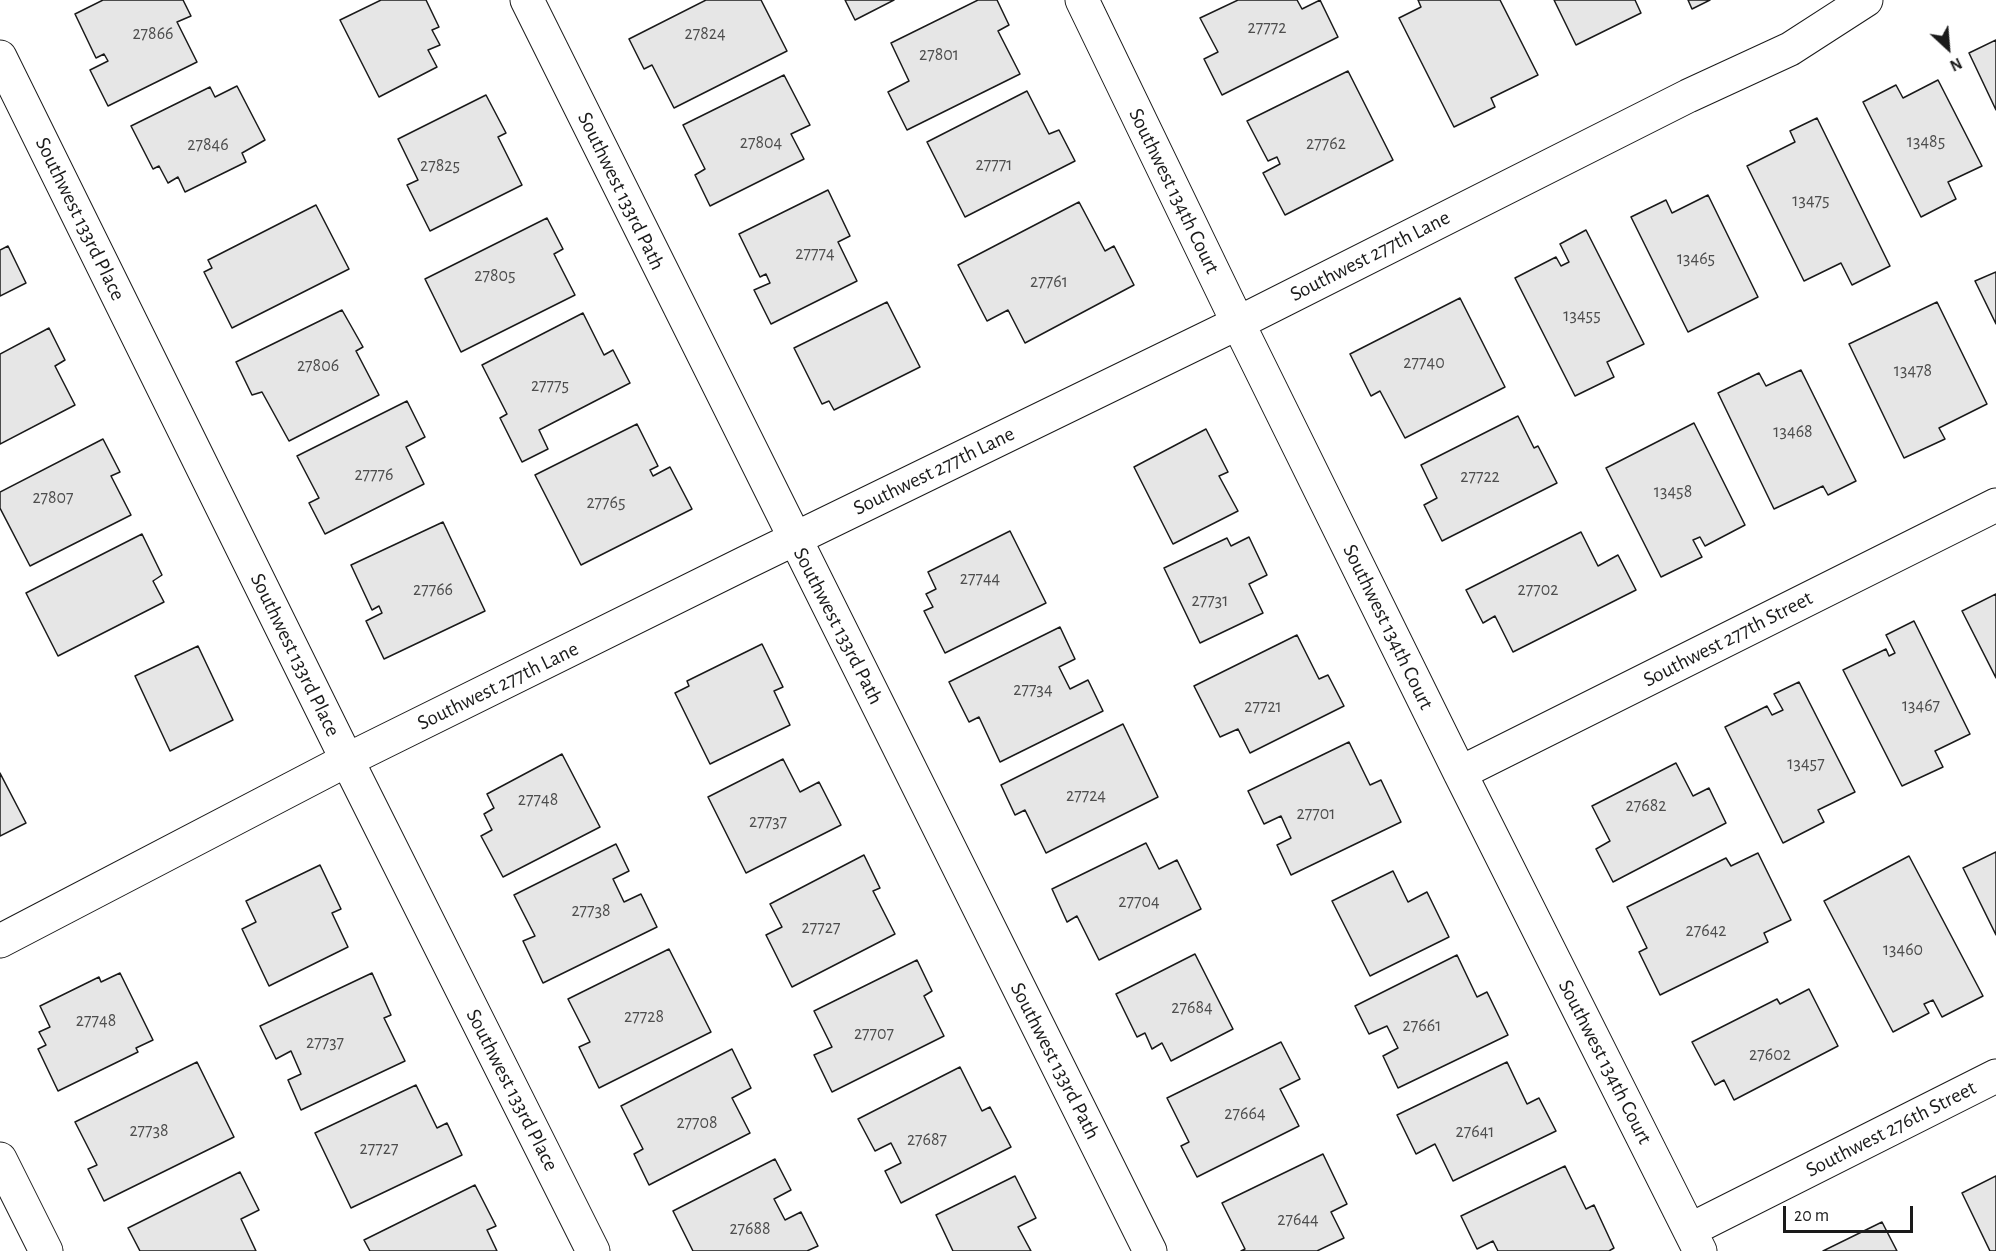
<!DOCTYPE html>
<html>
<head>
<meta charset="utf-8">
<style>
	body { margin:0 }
	#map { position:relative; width:1996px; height:1251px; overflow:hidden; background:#fff; font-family:"Alegreya Sans",sans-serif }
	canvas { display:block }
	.north { position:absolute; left:1918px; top:18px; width:60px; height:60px; -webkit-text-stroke:4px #fff; paint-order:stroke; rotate:154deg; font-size:16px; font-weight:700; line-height:24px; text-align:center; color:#1a1a1a }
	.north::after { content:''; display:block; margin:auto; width:21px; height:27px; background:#1a1a1a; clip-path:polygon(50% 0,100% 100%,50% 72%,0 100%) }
	.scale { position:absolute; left:1783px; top:1206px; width:130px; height:27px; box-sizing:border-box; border:3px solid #1a1a1a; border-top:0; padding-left:8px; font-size:18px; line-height:21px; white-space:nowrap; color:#1a1a1a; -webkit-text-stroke:4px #fff; paint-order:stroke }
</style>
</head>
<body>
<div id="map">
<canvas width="1996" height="1251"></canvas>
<div class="north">N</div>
<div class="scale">20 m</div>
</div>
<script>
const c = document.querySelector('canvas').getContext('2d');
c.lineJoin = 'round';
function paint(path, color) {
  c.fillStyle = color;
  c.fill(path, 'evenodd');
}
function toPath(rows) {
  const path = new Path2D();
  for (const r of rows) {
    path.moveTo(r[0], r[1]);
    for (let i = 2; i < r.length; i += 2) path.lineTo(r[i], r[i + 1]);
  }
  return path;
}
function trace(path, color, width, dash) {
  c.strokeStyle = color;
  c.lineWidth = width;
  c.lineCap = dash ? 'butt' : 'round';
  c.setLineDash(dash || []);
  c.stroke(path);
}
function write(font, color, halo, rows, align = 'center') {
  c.font = font + ' "Alegreya Sans",sans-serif';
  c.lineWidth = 4.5;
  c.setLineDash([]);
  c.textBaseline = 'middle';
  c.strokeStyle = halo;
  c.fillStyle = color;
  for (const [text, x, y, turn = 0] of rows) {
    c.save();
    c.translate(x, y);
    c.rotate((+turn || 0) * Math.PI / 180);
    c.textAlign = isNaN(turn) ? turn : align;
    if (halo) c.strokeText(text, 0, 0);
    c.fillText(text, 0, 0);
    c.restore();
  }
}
const building = toPath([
	[103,0,183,0,191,16,177,22,197,62,108,106,90,70,108,61,104,54,96,58,75,14,103,0],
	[381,0,426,0,439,27,432,30,440,45,428,50,437,67,379,97,340,20,381,0],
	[706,0,761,0,787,51,674,108,652,65,644,69,629,39,706,0],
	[845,0,894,0,855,20,845,0],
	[978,0,997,0,1009,25,998,31,1020,74,907,130,888,92,909,81,891,43,978,0],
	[1238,0,1297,0,1302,9,1320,0,1338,37,1222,95,1204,59,1218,52,1200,18,1238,0],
	[1418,0,1500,0,1538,75,1491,98,1495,107,1454,127,1399,18,1421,7,1418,0],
	[1554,0,1635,0,1641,13,1576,45,1554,0],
	[1688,0,1710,0,1692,9,1688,0],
	[1996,40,1996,110,1969,53,1996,40],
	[1348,71,1393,160,1285,215,1263,173,1280,164,1277,157,1268,161,1247,121,1348,71],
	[784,75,810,125,791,134,804,159,710,206,695,175,705,169,683,125,784,75],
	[1938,80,1982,166,1948,182,1956,199,1921,217,1863,102,1896,85,1903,98,1938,80],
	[237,86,265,140,242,153,246,162,185,192,178,177,168,183,159,166,153,169,131,126,210,87,215,97,237,86],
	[1027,91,1049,134,1059,130,1075,161,965,217,927,142,1027,91],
	[486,95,506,133,498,137,522,185,430,231,407,185,418,180,398,139,486,95],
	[1817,118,1890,266,1852,285,1841,263,1804,281,1747,166,1795,142,1790,131,1817,118],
	[828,190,850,236,838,242,857,281,771,324,754,290,770,283,766,274,760,277,739,234,828,190],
	[1708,195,1758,297,1688,332,1631,217,1666,200,1672,213,1708,195],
	[1079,202,1105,251,1114,246,1134,285,1025,343,1008,310,987,321,958,265,1079,202],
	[316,205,349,269,232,328,204,272,212,268,208,260,316,205],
	[547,218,563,249,554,254,575,295,461,352,425,279,547,218],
	[1586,230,1644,344,1607,362,1614,377,1575,396,1515,278,1556,257,1561,266,1569,262,1560,244,1586,230],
	[8,246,26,283,0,296,0,250,8,246],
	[1996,272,1996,324,1975,281,1996,272],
	[1460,298,1505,387,1405,438,1380,391,1371,396,1350,354,1460,298],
	[887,302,920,367,834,410,829,401,822,404,794,348,887,302],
	[1937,302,1987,404,1939,428,1945,439,1904,458,1849,344,1937,302],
	[342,310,363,347,356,351,379,395,289,441,262,392,252,395,236,362,342,310],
	[583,313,604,355,613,350,630,383,539,430,548,449,522,462,500,418,507,414,482,365,583,313],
	[49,328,65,360,55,366,75,405,0,444,0,354,49,328],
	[1801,370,1856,481,1828,495,1823,486,1774,509,1718,393,1759,373,1766,386,1801,370],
	[407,401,425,437,406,447,424,484,325,534,309,503,319,498,297,456,407,401],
	[1518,416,1534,448,1538,446,1557,483,1442,541,1424,505,1437,498,1421,465,1518,416],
	[1694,423,1745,525,1705,546,1700,537,1693,540,1702,557,1661,577,1606,468,1694,423],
	[637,424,658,466,650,470,653,476,670,467,692,509,581,565,535,475,637,424],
	[1206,429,1228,472,1219,476,1238,511,1173,544,1134,467,1206,429],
	[103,439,120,472,111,476,131,515,30,566,0,508,0,492,103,439],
	[443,522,485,611,384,659,366,621,382,613,379,606,372,610,351,565,443,522],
	[1010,531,1046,603,945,653,924,611,933,607,926,594,936,589,928,572,1010,531],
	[1581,532,1598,566,1618,555,1636,590,1513,652,1495,616,1483,623,1466,590,1581,532],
	[142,534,162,575,153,581,164,602,58,656,26,593,142,534],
	[1249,537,1267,575,1249,584,1263,613,1200,643,1164,568,1227,538,1231,546,1249,537],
	[1996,594,1996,678,1962,611,1996,594],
	[1914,621,1970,734,1935,751,1943,767,1902,786,1843,670,1886,649,1889,656,1895,653,1886,635,1914,621],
	[1060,627,1075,659,1059,667,1070,689,1088,680,1103,711,1000,762,979,717,969,722,949,682,1060,627],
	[1297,635,1319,679,1328,675,1344,706,1250,753,1238,729,1220,737,1194,686,1297,635],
	[762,644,783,687,774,691,790,725,710,764,675,693,689,686,687,681,762,644],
	[198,646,233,720,170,751,135,676,198,646],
	[1799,682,1855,792,1818,810,1824,822,1783,843,1725,727,1767,706,1772,715,1783,710,1774,694,1799,682],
	[1123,724,1158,797,1046,853,1025,810,1015,815,1001,785,1123,724],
	[1349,742,1370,785,1381,780,1401,822,1291,875,1277,845,1291,838,1281,816,1264,824,1248,791,1349,742],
	[562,754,600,827,503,877,481,836,492,830,484,814,494,808,487,794,562,754],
	[783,759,800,792,819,782,841,825,746,873,708,797,783,759],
	[1676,763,1693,796,1709,788,1726,823,1613,882,1596,849,1610,841,1592,806,1676,763],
	[0,773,26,823,0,836,0,773],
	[1146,843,1159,869,1177,860,1201,909,1099,960,1077,916,1067,922,1052,889,1146,843],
	[616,844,629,871,613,879,624,902,641,894,657,927,543,983,523,941,535,936,514,895,616,844],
	[1996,852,1996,935,1963,868,1996,852],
	[1758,853,1791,920,1764,933,1768,942,1660,995,1639,952,1647,948,1627,907,1726,858,1731,866,1758,853],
	[864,855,880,888,873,891,895,934,792,987,766,935,782,927,770,904,864,855],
	[1909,856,1983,996,1942,1017,1933,1000,1924,1004,1929,1013,1893,1032,1824,901,1909,856],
	[320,865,341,909,332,913,348,947,269,986,242,929,256,922,246,901,320,865],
	[1393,871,1408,902,1427,892,1449,937,1370,976,1332,901,1393,871],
	[669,949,711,1032,599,1088,579,1047,590,1042,568,999,669,949],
	[1195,954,1233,1029,1171,1061,1162,1043,1152,1049,1145,1033,1137,1037,1116,994,1195,954],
	[1457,955,1477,997,1487,992,1508,1035,1398,1088,1383,1056,1398,1048,1387,1026,1369,1034,1355,1006,1457,955],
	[917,960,932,991,924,996,944,1036,832,1092,814,1055,832,1047,814,1011,917,960],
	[120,973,153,1040,136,1048,138,1052,58,1091,38,1049,46,1045,39,1032,50,1027,40,1006,99,977,101,982,120,973],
	[372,973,391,1015,384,1018,405,1061,301,1110,288,1080,301,1074,291,1051,276,1059,260,1026,372,973],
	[1809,989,1838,1046,1734,1100,1724,1080,1715,1085,1692,1042,1777,999,1780,1004,1809,989],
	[1281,1042,1300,1079,1280,1089,1299,1126,1197,1177,1181,1146,1189,1142,1167,1098,1281,1042],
	[732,1049,751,1088,732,1098,750,1133,649,1185,634,1154,643,1149,621,1106,732,1049],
	[197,1062,234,1137,104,1201,88,1169,97,1165,75,1122,197,1062],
	[1507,1062,1527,1104,1539,1098,1556,1131,1453,1181,1435,1144,1416,1154,1397,1115,1507,1062],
	[960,1067,982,1111,990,1107,1011,1147,901,1203,885,1171,901,1163,891,1143,875,1151,858,1119,960,1067],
	[416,1085,437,1128,447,1123,462,1155,351,1208,315,1133,416,1085],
	[1323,1154,1347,1204,1331,1212,1344,1238,1317,1251,1241,1251,1245,1249,1222,1203,1323,1154],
	[775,1159,791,1190,774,1199,785,1220,801,1212,818,1246,807,1251,693,1251,673,1211,775,1159],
	[1565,1166,1586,1209,1594,1205,1614,1248,1609,1251,1498,1251,1493,1241,1477,1249,1461,1216,1565,1166],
	[240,1172,259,1210,241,1219,256,1251,140,1251,128,1228,240,1172],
	[1015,1176,1036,1218,1018,1227,1031,1251,953,1251,936,1215,1015,1176],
	[1996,1176,1996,1251,1990,1251,1962,1193,1996,1176],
	[475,1185,496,1226,487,1230,497,1251,370,1251,364,1240,475,1185],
	[1882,1222,1897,1251,1823,1251,1882,1222]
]);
paint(building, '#e6e6e6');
trace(building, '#1a1a1a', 1.5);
const street = toPath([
	[527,0,1150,1251],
	[1082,0,1238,323,1460,773,1700,1251],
	[0,57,347,760,593,1251],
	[1460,773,1996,505],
	[0,941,347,760,745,563,1238,323,1688,96,1790,49,1866,0],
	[0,1159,46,1251],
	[1690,1230,1996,1076]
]);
trace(street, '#1a1a1a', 35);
trace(street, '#fff', 33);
write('18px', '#4d4d4d', null, [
	["27772",1267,28],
	["27866",153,34],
	["27824",705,34],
	["27801",939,55],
	["13485",1926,142],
	["27804",761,143],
	["27762",1326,144],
	["27846",208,145],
	["27771",994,165],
	["27825",440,166],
	["13475",1811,201],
	["27774",815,254],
	["13465",1696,259],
	["27805",495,276],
	["27761",1049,282],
	["13455",1582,316],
	["27740",1424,363],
	["27806",318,366],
	["13478",1913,371],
	["27775",550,386],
	["13468",1793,432],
	["27776",374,475],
	["27722",1480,477],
	["13458",1673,492],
	["27807",53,498],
	["27765",606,503],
	["27744",980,579],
	["27766",433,590],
	["27702",1538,590],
	["27731",1210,601],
	["27734",1033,690],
	["13467",1921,706],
	["27721",1263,707],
	["13457",1806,764],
	["27724",1086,796],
	["27748",538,800],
	["27682",1646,806],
	["27701",1316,814],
	["27737",768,822],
	["27704",1139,902],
	["27738",591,911],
	["27727",821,928],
	["27642",1706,931],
	["13460",1903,950],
	["27684",1192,1008],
	["27728",644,1017],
	["27748",96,1021],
	["27661",1422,1026],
	["27707",874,1034],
	["27737",325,1043],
	["27602",1770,1055],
	["27664",1245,1114],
	["27708",697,1123],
	["27738",149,1131],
	["27641",1475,1132],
	["27687",927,1140],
	["27727",379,1149],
	["27644",1298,1220],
	["27688",750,1229]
]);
write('21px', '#1a1a1a', '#fff', [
	["Southwest 133rd Path",621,191,64],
	["Southwest 134th Court",1174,191,64],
	["Southwest 133rd Place",80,219,64],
	["Southwest 277th Lane",1370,256,-27],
	["Southwest 277th Lane",934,471,-26],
	["Southwest 133rd Path",838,626,63],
	["Southwest 134th Court",1388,627,64],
	["Southwest 277th Street",1728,639,-27],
	["Southwest 133rd Place",295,655,64],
	["Southwest 277th Lane",498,686,-26],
	["Southwest 133rd Path",1055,1061,63],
	["Southwest 134th Court",1605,1062,63],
	["Southwest 133rd Place",512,1090,63],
	["Southwest 276th Street",1891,1129,-27]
]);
</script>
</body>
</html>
